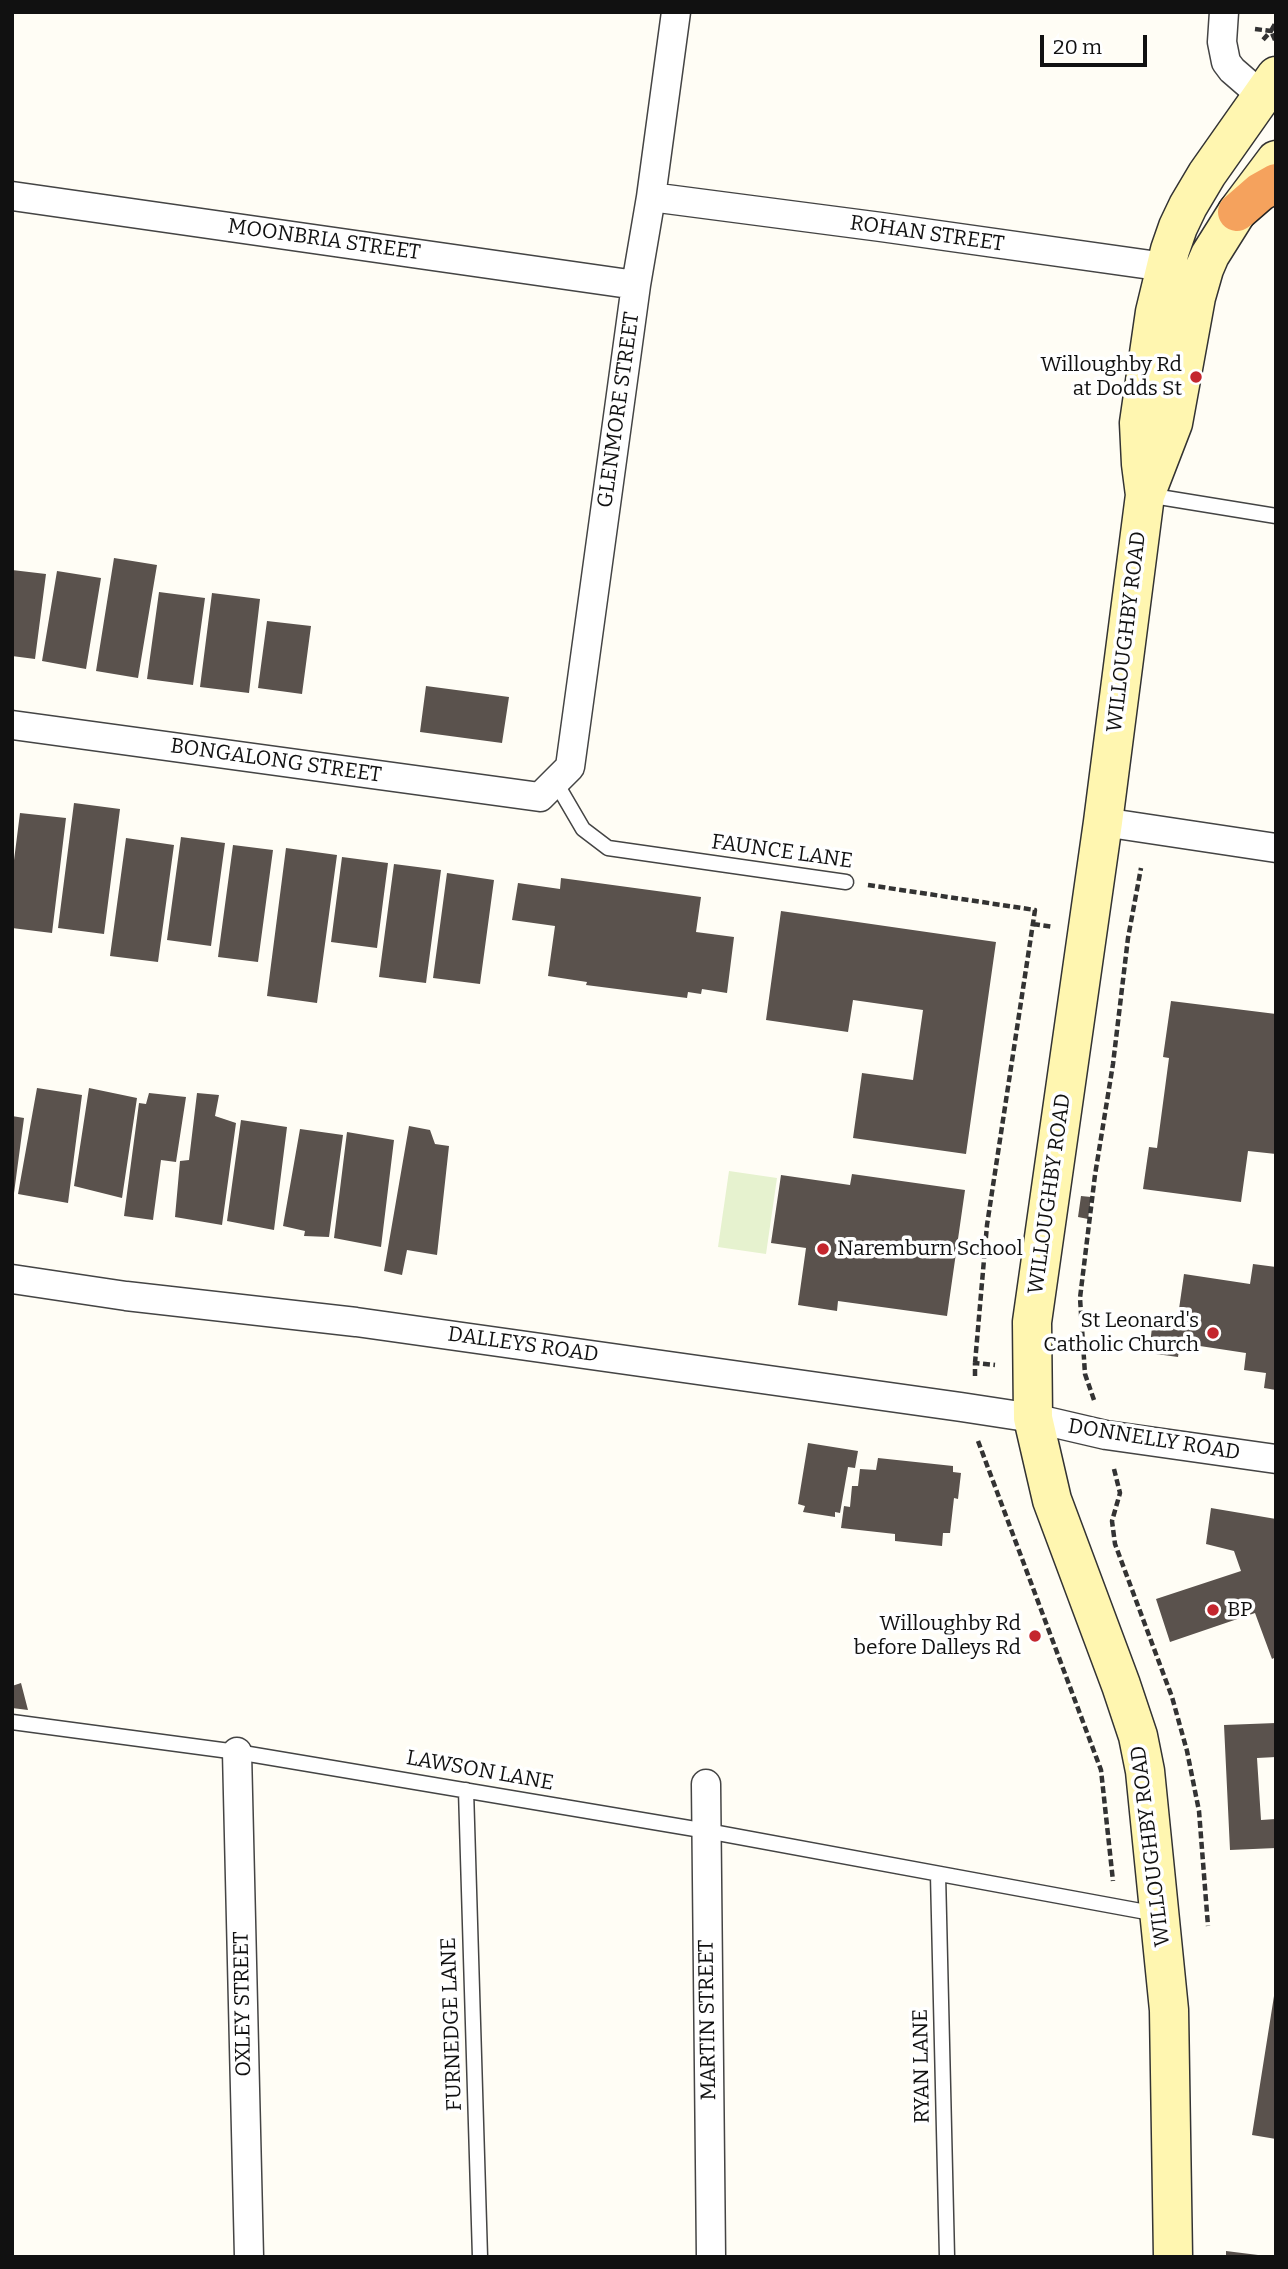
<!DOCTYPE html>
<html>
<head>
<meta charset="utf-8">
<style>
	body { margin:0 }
	#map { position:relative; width:1288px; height:2269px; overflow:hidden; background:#fffdf5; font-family:Bitter,serif }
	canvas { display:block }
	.frame { position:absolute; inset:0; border:14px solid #111; pointer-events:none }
	.scale { position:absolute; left:1040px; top:35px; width:107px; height:32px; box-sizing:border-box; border:4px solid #111; border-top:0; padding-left:9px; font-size:21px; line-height:24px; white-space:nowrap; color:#111; -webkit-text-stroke:5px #fff; paint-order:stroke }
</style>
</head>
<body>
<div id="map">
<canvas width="1288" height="2269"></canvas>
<div class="frame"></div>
<div class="scale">20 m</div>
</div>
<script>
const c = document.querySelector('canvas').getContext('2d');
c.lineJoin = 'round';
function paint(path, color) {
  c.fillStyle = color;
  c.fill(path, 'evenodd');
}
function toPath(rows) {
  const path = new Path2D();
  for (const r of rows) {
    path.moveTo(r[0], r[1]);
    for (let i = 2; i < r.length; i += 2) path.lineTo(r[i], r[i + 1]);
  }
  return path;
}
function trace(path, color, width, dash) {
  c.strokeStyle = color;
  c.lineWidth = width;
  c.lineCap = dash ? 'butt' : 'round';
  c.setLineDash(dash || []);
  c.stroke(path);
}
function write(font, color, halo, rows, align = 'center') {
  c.font = font + ' Bitter,serif';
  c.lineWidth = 7;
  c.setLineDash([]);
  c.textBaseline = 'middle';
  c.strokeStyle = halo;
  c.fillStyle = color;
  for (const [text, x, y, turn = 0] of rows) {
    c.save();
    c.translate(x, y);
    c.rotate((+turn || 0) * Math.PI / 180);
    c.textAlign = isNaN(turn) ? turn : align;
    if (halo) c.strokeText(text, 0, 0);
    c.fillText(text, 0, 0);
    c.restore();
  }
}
paint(toPath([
	[729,1171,777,1178,766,1254,718,1247]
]), '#e6f2cf');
paint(toPath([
	[114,558,157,565,138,678,96,671],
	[12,570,46,574,35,659,12,656],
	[57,571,101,578,86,669,42,661],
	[159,592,205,598,193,685,147,679],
	[212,593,260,599,249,693,200,687],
	[267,621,311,626,302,694,258,688],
	[426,686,509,697,502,743,420,732],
	[74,803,120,809,104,934,58,928],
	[20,813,66,818,52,933,12,928,12,876],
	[181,837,225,843,211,946,167,940],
	[126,838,174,845,158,962,110,956],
	[233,845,273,850,258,962,218,957],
	[286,848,337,855,317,1003,267,996],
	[342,857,388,863,377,948,331,942],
	[394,864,441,870,426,983,379,977],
	[447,873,494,880,480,984,433,978],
	[561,878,701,897,696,932,734,937,727,993,702,989,701,994,688,992,687,998,586,985,587,982,548,976,555,926,512,920,518,883,560,889],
	[781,911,996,942,966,1154,853,1138,862,1073,913,1080,923,1010,853,1000,848,1032,766,1020],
	[1171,1001,1276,1014,1276,1154,1248,1151,1241,1202,1143,1189,1149,1147,1157,1148,1169,1058,1163,1057],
	[37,1088,82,1095,68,1203,18,1194],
	[89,1088,137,1098,122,1198,74,1186],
	[149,1093,186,1097,176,1162,161,1160,153,1220,124,1216,139,1103,146,1104],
	[197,1093,219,1095,215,1116,236,1123,222,1225,175,1217,180,1161,189,1160],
	[12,1116,24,1118,14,1193,12,1193],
	[241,1120,287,1127,274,1230,227,1221],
	[409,1126,430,1130,435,1144,449,1146,437,1255,407,1250,402,1275,384,1271],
	[300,1129,343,1135,329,1237,304,1236,305,1231,283,1226],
	[347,1132,394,1140,381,1247,334,1238],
	[852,1174,965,1190,947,1316,838,1301,837,1311,798,1305,806,1248,771,1243,781,1175,850,1185],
	[1081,1196,1091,1197,1088,1219,1078,1217],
	[1253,1264,1276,1267,1276,1390,1264,1388,1266,1373,1244,1370,1246,1353,1180,1343,1178,1357,1149,1353,1153,1319,1177,1323,1184,1274,1250,1284],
	[808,1443,858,1451,855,1468,848,1467,840,1513,835,1512,835,1517,803,1512,805,1506,798,1504],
	[878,1458,953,1466,953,1472,961,1473,958,1499,954,1498,950,1533,943,1533,942,1546,895,1541,895,1534,841,1528,844,1506,850,1507,852,1486,858,1486,860,1469,876,1470],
	[1211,1508,1276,1519,1276,1657,1272,1659,1255,1613,1170,1642,1156,1599,1241,1571,1234,1551,1206,1544],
	[21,1683,28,1710,12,1708,12,1686],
	[1276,1723,1276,1757,1257,1758,1261,1820,1276,1819,1276,1848,1230,1850,1224,1725],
	[1274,1996,1276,1996,1276,2139,1252,2135],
	[1226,2251,1258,2255,1258,2257,1226,2257]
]), '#5a524d');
const service = toPath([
	[1147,495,1276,516],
	[555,781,583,829,608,848,846,882],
	[12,1722,237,1752,707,1831,1157,1914],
	[466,1790,480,2257],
	[938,1874,947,2257]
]);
const minor = toPath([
	[1224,12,1222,42,1226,62,1232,70,1262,96],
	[12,196,636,285],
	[651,197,881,227,1165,267],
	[12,725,540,797,570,767,636,285,651,197,676,12],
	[1103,822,1276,848],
	[12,1279,126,1296,356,1322,961,1407,1033,1418,1106,1435,1276,1459],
	[237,1752,249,2257],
	[706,1784,711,2257]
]);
const secondary = toPath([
	[1146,493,1173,423,1196,297,1204,269,1210,255,1237,212,1276,160],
	[1173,2257,1169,2010,1145,1771,1138,1736,1121,1685,1052,1500,1033,1418,1032,1322,1103,822,1145,495,1141,464,1139,423,1155,312,1170,250,1178,227,1188,206,1207,174,1276,76]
]);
const motorway = toPath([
	[1237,212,1260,192,1276,183]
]);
trace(service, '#444', 17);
trace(minor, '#444', 31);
trace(secondary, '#333', 41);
trace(motorway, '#222', 41);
trace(toPath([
	[1255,29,1271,31,1262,41],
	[1275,40,1271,31,1276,22],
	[868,885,1035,910,987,1225,975,1363],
	[1033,924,1053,927],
	[975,1376,975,1363,995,1365],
	[1094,1400,1085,1374,1080,1298,1095,1175,1113,1064,1128,938,1141,868],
	[978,1441,1101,1770,1113,1881],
	[1114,1469,1120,1493,1112,1521,1115,1544,1172,1697,1187,1751,1199,1811,1208,1926]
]), '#333', 4.5, [7, 3.5]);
trace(service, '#fff', 14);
trace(minor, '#fff', 28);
trace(secondary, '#fff6b0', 38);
trace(motorway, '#f5a25d', 38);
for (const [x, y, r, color] of [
	[1196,377,7,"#c4262e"],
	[823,1249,7,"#c4262e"],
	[1213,1333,7,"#c4262e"],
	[1213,1610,7,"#c4262e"],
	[1035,1636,7,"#c4262e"]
]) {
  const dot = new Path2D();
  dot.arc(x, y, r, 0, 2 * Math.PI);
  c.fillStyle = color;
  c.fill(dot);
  trace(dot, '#fff', 2.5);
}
write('21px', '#111', '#fff', [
	["ROHAN STREET",927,234,8],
	["MOONBRIA STREET",324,240,8],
	["GLENMORE STREET",619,410,-82],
	["WILLOUGHBY ROAD",1127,632,-83],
	["BONGALONG STREET",276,761,8],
	["FAUNCE LANE",782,852,8],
	["WILLOUGHBY ROAD",1050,1194,-82],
	["DALLEYS ROAD",523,1345,8],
	["DONNELLY ROAD",1154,1440,9],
	["LAWSON LANE",480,1771,10],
	["WILLOUGHBY ROAD",1151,1846,-97],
	["OXLEY STREET",243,2004,-91],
	["MARTIN STREET",708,2020,-91],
	["FURNEDGE LANE",452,2024,-92],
	["RYAN LANE",922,2066,-91]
]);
write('21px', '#111', '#fff', [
	["Willoughby Rd",1182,365],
	["at Dodds St",1182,389],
	["Naremburn School",837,1249,"left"],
	["St Leonard's",1199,1321],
	["Catholic Church",1199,1345],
	["BP",1227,1610,"left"],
	["Willoughby Rd",1021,1624],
	["before Dalleys Rd",1021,1648]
], 'right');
</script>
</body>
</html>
